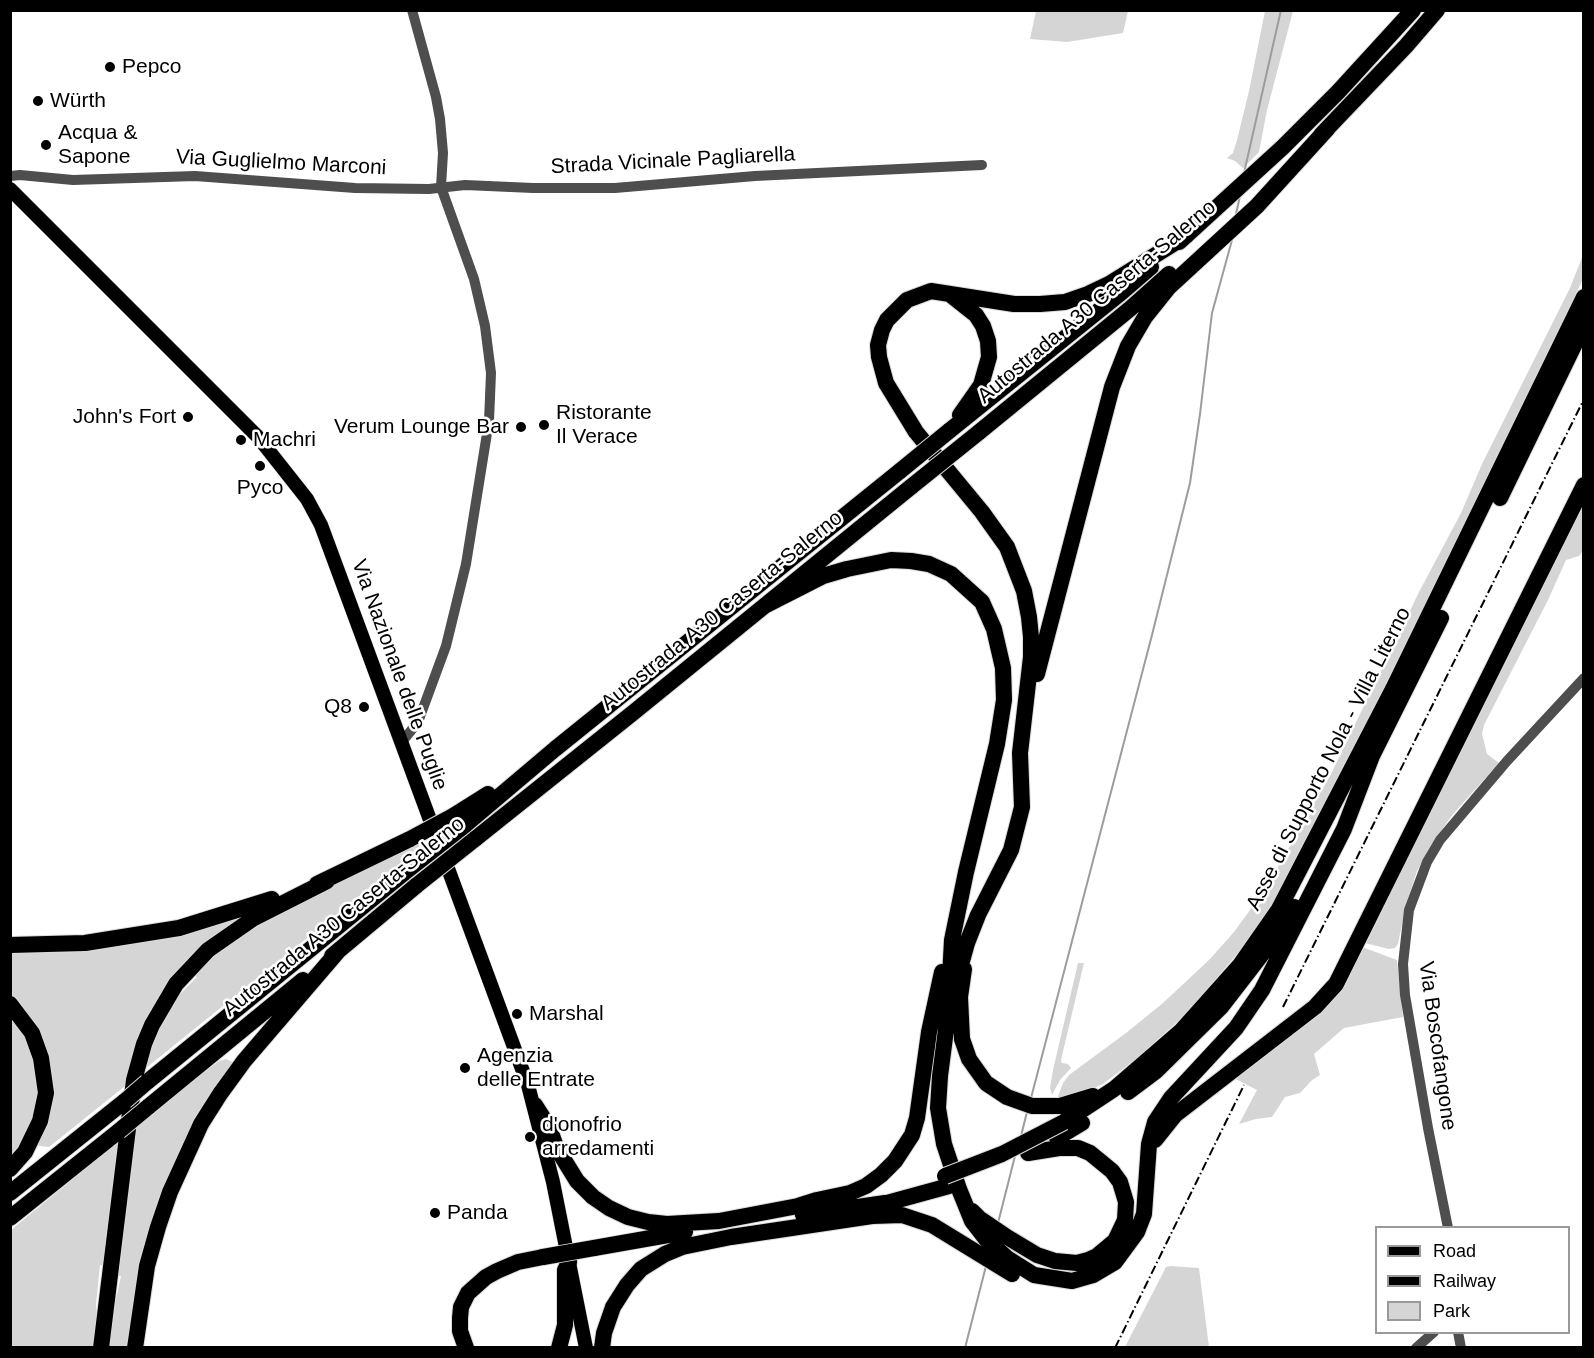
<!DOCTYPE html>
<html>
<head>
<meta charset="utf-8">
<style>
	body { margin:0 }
	#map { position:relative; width:1594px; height:1358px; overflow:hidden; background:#fff; font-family:Helvetica,sans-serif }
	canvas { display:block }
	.frame { position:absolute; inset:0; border:12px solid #000; pointer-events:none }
	.legend { position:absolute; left:1375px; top:1226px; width:195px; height:108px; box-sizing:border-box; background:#fff; border:2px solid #999; margin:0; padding:8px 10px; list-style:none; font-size:18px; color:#000 }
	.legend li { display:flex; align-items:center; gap:12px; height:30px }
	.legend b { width:30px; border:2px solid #999 }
</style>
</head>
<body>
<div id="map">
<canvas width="1594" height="1358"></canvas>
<div class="frame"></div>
<ul class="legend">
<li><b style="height:8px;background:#000"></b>Road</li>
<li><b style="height:8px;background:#000"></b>Railway</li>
<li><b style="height:16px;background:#d5d5d5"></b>Park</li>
</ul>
</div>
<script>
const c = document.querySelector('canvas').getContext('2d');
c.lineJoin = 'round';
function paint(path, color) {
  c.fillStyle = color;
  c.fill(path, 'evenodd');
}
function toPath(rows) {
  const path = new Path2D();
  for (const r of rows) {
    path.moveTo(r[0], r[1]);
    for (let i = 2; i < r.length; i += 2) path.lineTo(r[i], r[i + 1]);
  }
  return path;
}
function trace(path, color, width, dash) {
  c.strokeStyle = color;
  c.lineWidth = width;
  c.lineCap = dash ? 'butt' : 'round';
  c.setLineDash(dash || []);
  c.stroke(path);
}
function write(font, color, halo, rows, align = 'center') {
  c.font = font + ' Helvetica,sans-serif';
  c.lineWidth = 5;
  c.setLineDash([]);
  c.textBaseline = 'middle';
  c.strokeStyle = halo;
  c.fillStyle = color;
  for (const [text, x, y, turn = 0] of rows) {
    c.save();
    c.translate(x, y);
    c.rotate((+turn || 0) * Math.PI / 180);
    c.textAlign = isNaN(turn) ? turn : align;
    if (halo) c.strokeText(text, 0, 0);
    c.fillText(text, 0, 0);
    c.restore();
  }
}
paint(toPath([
	[1036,11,1036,10,1128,11,1123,33,1067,42,1030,39],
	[1265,11,1293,11,1267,110,1259,152,1243,168,1235,161,1227,158,1233,153,1237,140,1249,91],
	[1583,255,1583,279,1413,633,1274,901,1247,942,1186,1014,1137,1058,1103,1084,1079,1095,1057,1099,1063,1083,1069,1075,1126,1033,1163,1003,1210,959,1234,932,1266,888,1331,774,1419,592,1461,513,1482,464,1570,288],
	[1583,498,1583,530,1582,532,1583,551,1579,556,1566,560,1548,600,1484,725,1482,734,1487,754,1499,763,1453,814,1431,845,1417,871,1406,904,1398,944,1395,948,1389,949,1365,943],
	[416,841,420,847,141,1072,153,1035,177,997,197,977,191,973,236,935],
	[246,913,204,948,130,1082,49,1147,39,1146,37,1144,49,1094,11,997,10,947],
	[1362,947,1397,960,1403,1017,1344,1028,1314,1054,1320,1075,1312,1080,1300,1093,1285,1097,1272,1117,1256,1119,1239,1124,1257,1090,1234,1078],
	[1078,963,1084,963,1061,1060,1062,1063,1068,1064,1071,1068,1060,1080,1052,1095,1050,1088,1053,1070],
	[11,1018,24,1029,39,1059,39,1109,11,1166],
	[226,1059,235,1063,197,1123,131,1347,105,1348,110,1315,117,1295,121,1276,114,1276,133,1130,193,1080,219,1061],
	[119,1141,106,1266,100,1265,96,1305,98,1326,96,1347,11,1348,11,1230],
	[1170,1266,1199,1268,1209,1347,1125,1347,1166,1267]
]), '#d5d5d5');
trace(toPath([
	[1244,173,1281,10],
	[1236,214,1240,196],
	[1031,1098,1152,635,1190,483,1200,414,1212,313,1232,240],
	[1021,1136,1027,1112],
	[998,1223,1015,1156],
	[965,1348,986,1266]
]), '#9c9c9c', 2);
const major = toPath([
	[10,189,258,437,307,499,321,525,528,1085,553,1182,586,1348]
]);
const highway = toPath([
	[1321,135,1406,46,1437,10],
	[1179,242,1283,147,1338,92,1413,10],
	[952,296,976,315,983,326,988,341,989,357,981,385,960,415],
	[949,431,1122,292,1151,267],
	[978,433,1131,308,1169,274],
	[1500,498,1584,325],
	[766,605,823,576,847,569,891,560,911,561,929,564,951,574,982,602,994,629,1003,668,1004,700,997,744,966,872,952,940,948,1014,940,1076,938,1108,944,1144,959,1189,972,1221,986,1239,1007,1258,1034,1275,1072,1281,1093,1275,1115,1262,1137,1232,1144,1214,1149,1144,1155,1122,1171,1098,1236,1028,1262,990,1344,829,1372,756],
	[1037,674,1112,387,1128,346,1145,317,1169,287,1257,206,1328,128],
	[1368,764,1441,618],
	[453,816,488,794],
	[464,826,555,749,900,471],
	[475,839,634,712,912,486],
	[317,884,410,839],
	[10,945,85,943,179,928,272,899],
	[332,956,417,885],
	[964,969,960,997,962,1039,969,1059,986,1083,1007,1097,1032,1106,1060,1106,1093,1096],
	[957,979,967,943,978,915,1011,850,1022,807,1020,753,1031,657,1031,637,1029,617,1024,591,1007,547,982,512,916,432,886,383,879,357,878,345,882,330,887,320,907,300,931,291,1014,304,1040,304,1065,302,1088,294,1109,284,1186,236],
	[10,1004,32,1033,41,1058,46,1093,40,1121,25,1152,10,1169],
	[147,1082,404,873],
	[1128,1092,1156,1071,1221,1007,1269,945,1294,907],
	[535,1105,549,1127,556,1147,577,1181,593,1197,609,1208,628,1217,648,1222,667,1224,719,1221,798,1206,817,1200,850,1193,866,1186,881,1175,895,1161,912,1135,917,1118,929,1032,942,972],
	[148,1107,303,980],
	[1064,1122,1114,1089,1181,1031,1240,965,1279,909,1393,689,1584,297],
	[1057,1138,1082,1123],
	[1155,1140,1175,1115,1315,1007,1336,984,1584,485],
	[10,1193,125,1101],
	[876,1206,949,1186],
	[972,1211,979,1218,1007,1237,1037,1255,1055,1261,1077,1263,1088,1260,1097,1256,1115,1241,1125,1220,1126,1202,1120,1182,1112,1171,1090,1153,1078,1148,1059,1148,1028,1153],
	[803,1215,885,1203],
	[10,1218,119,1131],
	[594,1248,685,1232],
	[101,1348,134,1080,144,1044,152,1025,176,984,208,950,254,918,327,881],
	[135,1348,147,1266,158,1227,170,1192,201,1124,220,1094,244,1061,340,949],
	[466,1348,460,1331,460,1318,461,1307,468,1293,486,1277,497,1271,518,1262,543,1257],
	[559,1348,565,1325,565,1270,569,1262],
	[602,1348,604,1333,613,1307,627,1285,641,1269,665,1254,682,1247,731,1237,872,1216,902,1215,932,1225,1012,1274]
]);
trace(major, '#dbdbdb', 15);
trace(highway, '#dbdbdb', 18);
trace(toPath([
	[10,176,20,175,73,180,195,176,355,188,429,189,465,185,533,188,615,188,755,176,982,165],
	[401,743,418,722,446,646,466,564,489,421,491,373,485,326,474,279,441,187,443,153,440,119,436,97,412,10],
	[1448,1228,1428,1128,1405,995,1403,964,1409,910,1427,862,1440,840,1507,761,1584,678],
	[1458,1332,1461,1348],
	[1416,1348,1434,1332]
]), '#4e4e4e', 10);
trace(major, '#000', 14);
trace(highway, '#000', 16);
trace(toPath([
	[1283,1007,1584,399],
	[1115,1348,1244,1085]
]), '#000', 2, [9, 3, 1.5, 3]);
const highwayBridge = toPath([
	[900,471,949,431],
	[912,486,978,433],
	[410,839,453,816],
	[404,873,464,826],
	[417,885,475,839],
	[125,1101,147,1082],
	[119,1131,148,1107],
	[945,1176,1002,1154,1064,1122],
	[543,1257,594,1248]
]);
trace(highwayBridge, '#dbdbdb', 18, []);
trace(highwayBridge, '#000', 16);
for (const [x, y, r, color] of [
	[110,67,6,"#000"],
	[38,101,6,"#000"],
	[46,145,6,"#000"],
	[188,417,6,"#000"],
	[544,425,6,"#000"],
	[521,427,6,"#000"],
	[241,440,6,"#000"],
	[260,466,6,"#000"],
	[364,707,6,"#000"],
	[517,1014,6,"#000"],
	[465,1068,6,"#000"],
	[530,1137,6,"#000"],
	[435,1213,6,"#000"]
]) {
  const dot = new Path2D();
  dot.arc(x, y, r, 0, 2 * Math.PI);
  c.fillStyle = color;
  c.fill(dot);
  trace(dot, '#fff', 2);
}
write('21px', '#000', '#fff', [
	["Pepco",122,67],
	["Würth",50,101],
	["Acqua &",58,133],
	["Sapone",58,157],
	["Ristorante",556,413],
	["Il Verace",556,437],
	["John's Fort",176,417,"right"],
	["Verum Lounge Bar",509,427,"right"],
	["Machri",253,440],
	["Pyco",260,488,"center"],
	["Q8",352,707,"right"],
	["Marshal",529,1014],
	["Agenzia",477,1056],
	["delle Entrate",477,1080],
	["d'onofrio",542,1125],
	["arredamenti",542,1149],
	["Panda",447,1213]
], 'left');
write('21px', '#000', '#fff', [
	["Strada Vicinale Pagliarella",673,161,-3],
	["Via Guglielmo Marconi",281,163,3],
	["Autostrada A30 Caserta-Salerno",1097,302,-40],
	["Autostrada A30 Caserta-Salerno",722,611,-39],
	["Via Nazionale delle Puglie",399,675,70],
	["Asse di Supporto Nola - Villa Literno",1329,759,-63],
	["Autostrada A30 Caserta-Salerno",344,917,-39],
	["Via Boscofangone",1437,1046,82]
]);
</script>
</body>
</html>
